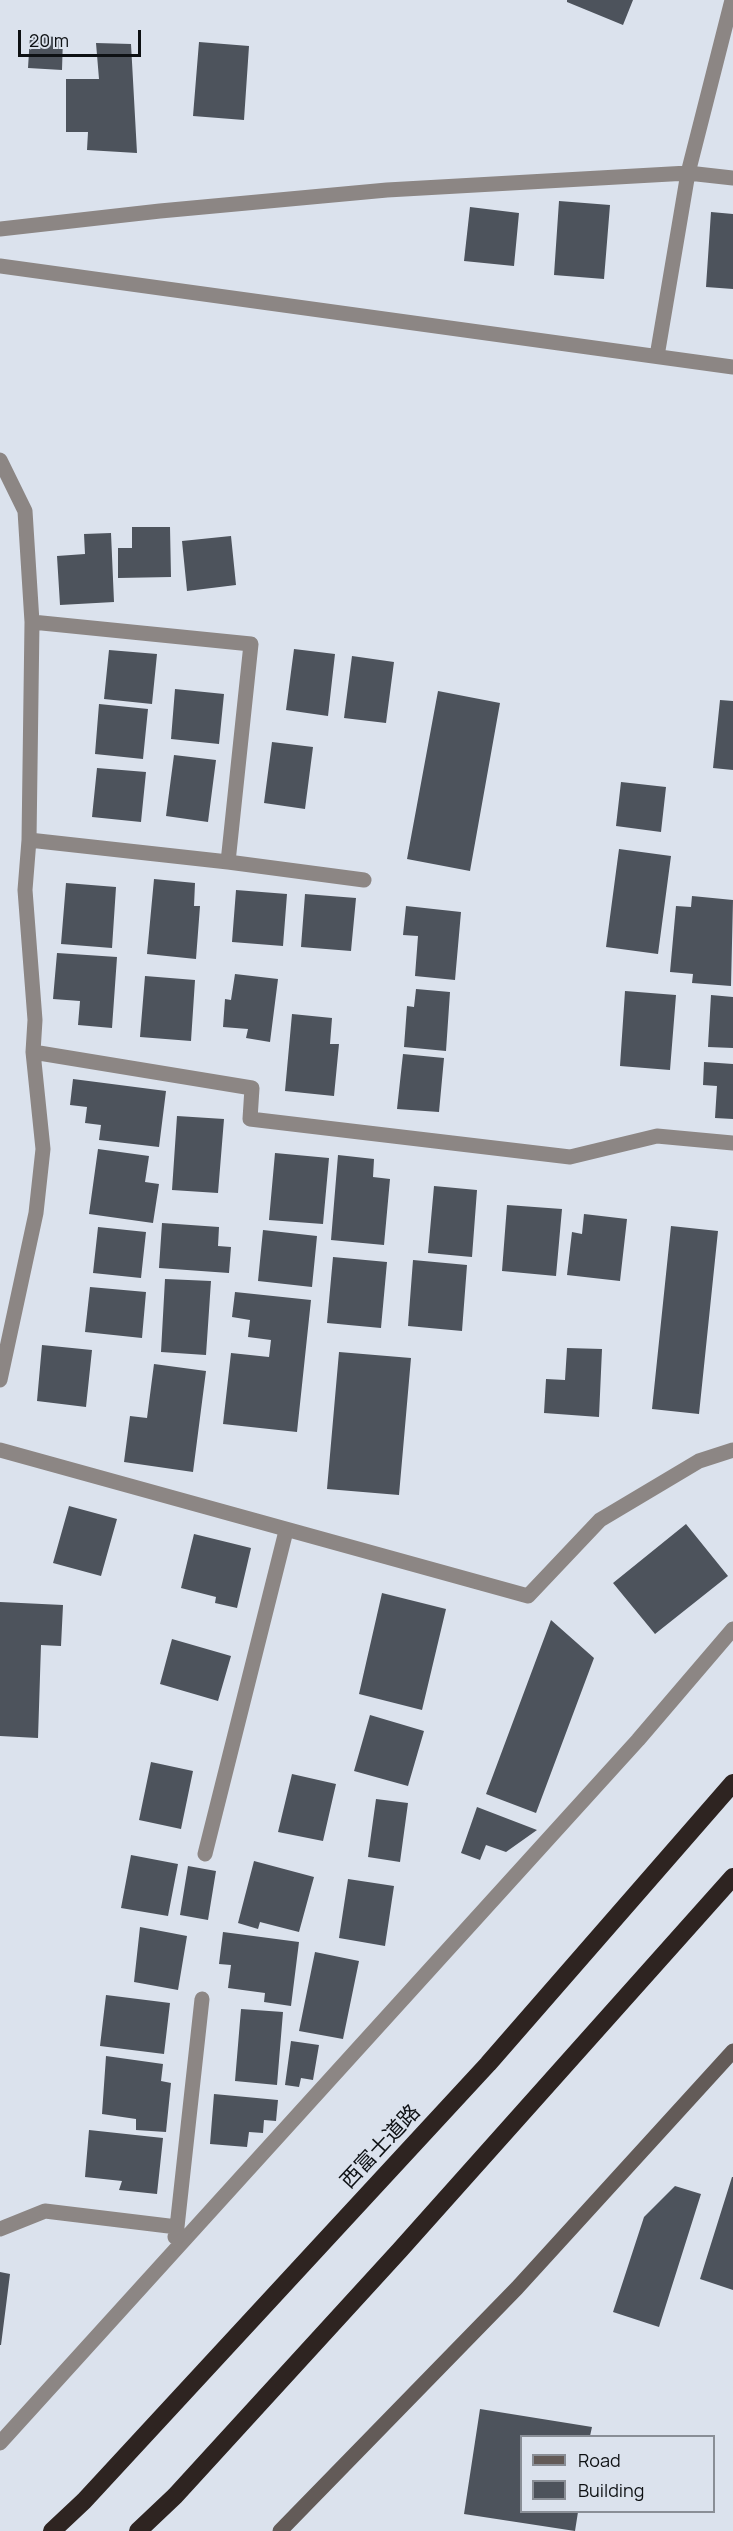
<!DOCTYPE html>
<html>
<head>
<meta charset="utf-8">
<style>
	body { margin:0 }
	#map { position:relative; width:733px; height:2531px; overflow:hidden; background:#dbe2ed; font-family:Manrope,sans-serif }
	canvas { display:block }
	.legend { position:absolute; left:520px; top:2435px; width:195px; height:78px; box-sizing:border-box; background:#dbe2ed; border:2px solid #898e96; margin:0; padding:8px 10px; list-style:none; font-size:18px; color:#0e1114 }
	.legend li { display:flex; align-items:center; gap:12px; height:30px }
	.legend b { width:30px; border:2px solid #898e96 }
	.scale { position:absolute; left:18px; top:30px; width:123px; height:27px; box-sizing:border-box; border:3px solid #0e1114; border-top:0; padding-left:8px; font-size:18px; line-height:21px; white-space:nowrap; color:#0e1114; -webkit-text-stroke:4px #dbe2ed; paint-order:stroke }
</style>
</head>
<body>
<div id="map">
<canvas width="733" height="2531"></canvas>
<ul class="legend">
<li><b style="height:8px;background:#635b58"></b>Road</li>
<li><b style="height:16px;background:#4d535c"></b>Building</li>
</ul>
<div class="scale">20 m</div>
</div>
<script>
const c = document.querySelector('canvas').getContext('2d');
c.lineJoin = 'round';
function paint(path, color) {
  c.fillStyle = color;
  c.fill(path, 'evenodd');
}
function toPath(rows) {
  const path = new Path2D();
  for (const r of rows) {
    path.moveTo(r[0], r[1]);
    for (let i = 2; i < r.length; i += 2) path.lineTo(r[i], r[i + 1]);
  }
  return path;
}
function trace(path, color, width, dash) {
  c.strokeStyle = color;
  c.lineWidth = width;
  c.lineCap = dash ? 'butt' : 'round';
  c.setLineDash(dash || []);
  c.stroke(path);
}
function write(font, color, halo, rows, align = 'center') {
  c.font = font + ' Manrope,"Noto Sans JP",sans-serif';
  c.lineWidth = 6;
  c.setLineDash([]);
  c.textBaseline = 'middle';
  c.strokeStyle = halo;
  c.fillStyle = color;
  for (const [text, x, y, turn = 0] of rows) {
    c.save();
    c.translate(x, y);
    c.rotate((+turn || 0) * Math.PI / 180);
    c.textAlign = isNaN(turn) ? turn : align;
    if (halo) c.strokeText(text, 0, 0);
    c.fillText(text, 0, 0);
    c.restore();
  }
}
paint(toPath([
	[567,0,633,0,623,25,567,2],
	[30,36,63,37,62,70,28,68],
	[199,42,249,46,244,120,193,116],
	[96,43,131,44,137,153,87,150,88,132,66,132,66,79,99,79],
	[559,201,610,205,604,279,554,275],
	[470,207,519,213,514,266,464,261],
	[711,212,733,214,733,289,706,287],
	[132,527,170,527,171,577,118,578,118,548,132,548],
	[111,533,114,602,60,605,57,556,85,554,84,534],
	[231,536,236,585,187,591,182,541],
	[294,649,335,654,328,716,286,710],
	[109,650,157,654,152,704,104,699],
	[352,656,394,662,386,723,344,718],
	[175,689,224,694,219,744,171,739],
	[438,691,500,703,470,871,407,859],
	[720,700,733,701,733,770,713,768],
	[99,704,148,709,143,759,95,754],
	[272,742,313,747,305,809,264,803],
	[174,755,216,760,208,822,166,816],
	[97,768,146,772,141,822,92,817],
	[621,782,666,787,661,832,616,826],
	[619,849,671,856,658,954,606,947],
	[154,879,195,883,194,906,200,906,196,959,147,954],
	[66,883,116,887,112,948,61,944],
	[236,890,287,894,283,946,232,942],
	[305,894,356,898,351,951,301,947],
	[692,896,733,900,731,986,692,983,693,974,670,972,676,906,691,907],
	[406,906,461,912,455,980,415,976,418,936,403,935],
	[57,953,117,957,112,1028,78,1025,80,1001,53,999],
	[235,974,278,979,270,1042,246,1038,248,1029,223,1027,225,999,231,1000],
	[145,976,195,980,191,1041,140,1037],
	[416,989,450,992,446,1051,404,1047,407,1006,414,1007],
	[625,991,676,995,670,1070,620,1066],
	[711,995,733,997,733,1048,708,1047],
	[292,1014,332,1018,330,1044,339,1044,334,1096,285,1091],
	[403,1054,444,1058,439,1112,397,1109],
	[704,1062,733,1064,733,1119,715,1118,717,1086,703,1085],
	[73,1079,166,1091,159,1147,99,1140,101,1125,85,1123,87,1107,70,1105],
	[177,1116,224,1119,218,1193,172,1190],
	[98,1149,149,1156,145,1182,159,1184,153,1223,89,1214],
	[275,1153,329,1158,323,1224,269,1220],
	[338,1155,374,1159,373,1177,390,1179,384,1245,331,1240],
	[434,1186,477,1190,472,1257,428,1253],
	[507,1205,562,1209,556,1276,502,1271],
	[584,1214,627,1219,620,1281,567,1275,572,1232,582,1234],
	[162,1223,219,1227,218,1246,231,1247,229,1273,159,1268],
	[671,1226,718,1231,699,1414,652,1409],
	[98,1227,146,1232,141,1278,93,1273],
	[263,1230,317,1236,312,1287,258,1281],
	[333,1257,387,1262,381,1328,327,1323],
	[413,1260,467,1265,462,1331,408,1326],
	[165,1279,211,1281,206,1355,161,1352],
	[90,1287,146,1292,142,1338,85,1332],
	[235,1292,311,1300,297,1432,223,1424,231,1353,269,1357,271,1340,248,1337,250,1320,232,1317],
	[42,1345,92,1350,86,1407,37,1401],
	[567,1348,602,1349,599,1417,544,1413,546,1379,565,1380],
	[339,1352,411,1358,399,1495,327,1489],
	[154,1364,206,1371,193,1472,124,1462,130,1416,147,1418],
	[69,1506,117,1519,101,1576,53,1563],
	[686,1524,728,1576,655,1634,613,1583],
	[194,1534,251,1548,237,1608,215,1603,216,1597,181,1588],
	[382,1593,446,1609,422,1710,359,1694],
	[0,1602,63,1605,61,1646,41,1645,38,1738,0,1736],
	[551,1620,594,1658,536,1813,486,1794],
	[172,1639,231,1656,218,1701,160,1684],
	[370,1715,424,1731,408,1786,354,1771],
	[151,1762,193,1771,181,1829,139,1820],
	[292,1774,336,1784,323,1841,278,1832],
	[376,1799,408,1803,400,1862,368,1857],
	[477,1807,537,1830,506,1852,486,1845,480,1860,461,1853],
	[131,1855,178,1864,168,1916,121,1908],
	[254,1861,314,1877,299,1932,260,1922,258,1929,238,1923],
	[188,1866,216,1871,208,1920,180,1915],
	[348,1879,394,1886,385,1946,339,1938],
	[140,1927,187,1936,178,1990,134,1982],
	[223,1932,299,1942,291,2006,264,2002,265,1993,228,1988,231,1965,219,1964],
	[315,1952,359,1961,343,2039,299,2031],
	[106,1995,170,2003,164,2054,100,2046],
	[241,2009,283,2012,277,2085,235,2081],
	[291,2041,319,2045,313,2080,301,2078,299,2087,285,2085],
	[106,2056,163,2064,161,2081,171,2083,166,2132,136,2130,136,2119,102,2114],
	[214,2094,278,2100,276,2121,264,2120,263,2133,249,2132,247,2147,210,2144],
	[89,2130,163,2138,157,2194,119,2190,122,2181,85,2177],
	[732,2177,733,2177,733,2290,700,2279],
	[675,2186,701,2194,659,2327,613,2312,644,2217],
	[0,2272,10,2274,1,2345,0,2345],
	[480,2409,592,2427,590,2436,522,2436,522,2512,578,2512,575,2531,464,2514]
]), '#4d535c');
trace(toPath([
	[0,229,160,211,387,190,688,173,733,178],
	[0,266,733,367],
	[657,356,688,173,732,0],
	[0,460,25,511,32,622,29,840,25,890,35,1020,33,1052,43,1149,36,1213,0,1380],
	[32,622,251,644,228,862],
	[29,840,228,862,364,880],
	[33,1052,252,1088,250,1119,570,1157,657,1136,733,1143],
	[0,1450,528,1596,600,1520,699,1461,733,1450],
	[205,1854,286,1531],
	[177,2227,202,1999],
	[0,2229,45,2211,177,2227,175,2237],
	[0,2443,638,1740,733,1629]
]), '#8c8684', 15);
trace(toPath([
	[280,2531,517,2288,733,2051]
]), '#635b58', 15);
trace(toPath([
	[52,2531,84,2501,488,2064,733,1783],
	[138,2531,175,2496,400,2250,733,1877]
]), '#2e2421', 18);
write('21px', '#0e1114', '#dbe2ed', [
	["西富士道路",381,2147,-47]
]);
</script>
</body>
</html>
